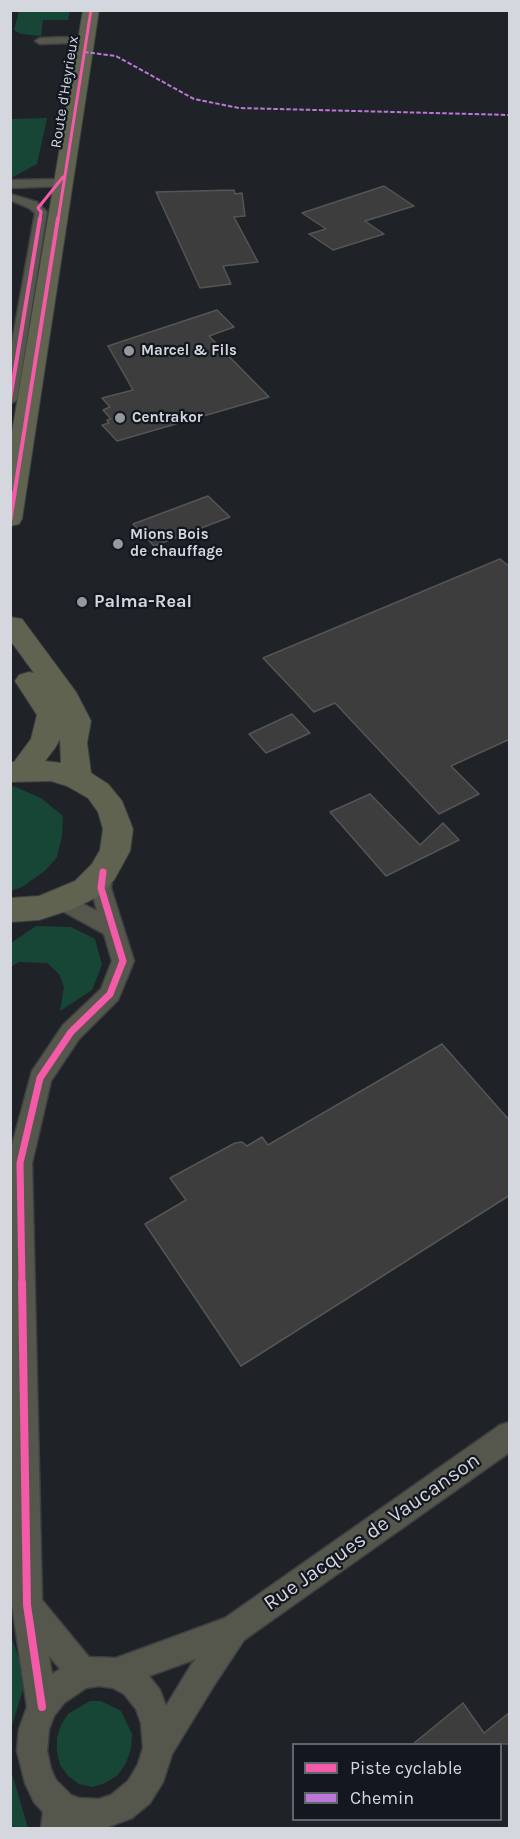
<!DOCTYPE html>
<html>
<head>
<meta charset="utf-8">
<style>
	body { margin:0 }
	#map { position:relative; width:520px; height:1839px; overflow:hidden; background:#1f2226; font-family:Karla,sans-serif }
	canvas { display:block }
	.frame { position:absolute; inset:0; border:12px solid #d4d7dd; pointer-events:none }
	.legend { position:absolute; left:292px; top:1743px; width:210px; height:78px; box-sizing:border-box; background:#131720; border:2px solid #60646c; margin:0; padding:8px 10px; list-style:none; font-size:18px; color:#d4d7dd }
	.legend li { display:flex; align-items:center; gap:12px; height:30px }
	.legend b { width:30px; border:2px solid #60646c }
</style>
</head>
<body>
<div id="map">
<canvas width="520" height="1839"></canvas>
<div class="frame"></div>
<ul class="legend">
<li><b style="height:8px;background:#f35aa7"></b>Piste cyclable</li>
<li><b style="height:8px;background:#ba77d6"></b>Chemin</li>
</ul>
</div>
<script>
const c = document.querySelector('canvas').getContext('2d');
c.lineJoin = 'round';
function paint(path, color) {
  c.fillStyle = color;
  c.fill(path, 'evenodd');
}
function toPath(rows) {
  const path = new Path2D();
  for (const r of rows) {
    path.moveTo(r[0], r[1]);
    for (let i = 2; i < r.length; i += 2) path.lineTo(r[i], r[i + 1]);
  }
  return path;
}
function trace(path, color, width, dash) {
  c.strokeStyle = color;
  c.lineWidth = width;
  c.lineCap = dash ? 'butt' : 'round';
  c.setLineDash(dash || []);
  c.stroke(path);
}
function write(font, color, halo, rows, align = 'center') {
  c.font = font + ' Karla,sans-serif';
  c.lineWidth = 4.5;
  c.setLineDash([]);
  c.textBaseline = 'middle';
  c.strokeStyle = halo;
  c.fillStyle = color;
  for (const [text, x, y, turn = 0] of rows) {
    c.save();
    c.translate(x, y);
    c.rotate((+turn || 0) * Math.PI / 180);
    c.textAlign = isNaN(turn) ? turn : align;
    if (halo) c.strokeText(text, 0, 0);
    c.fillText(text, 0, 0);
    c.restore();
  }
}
paint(toPath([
	[19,11,19,10,70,11,68,20,43,20,41,36,21,34,14,30],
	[47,118,37,164,11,178,11,119],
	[13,786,41,798,63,816,62,836,57,857,46,870,22,887,11,891,10,787],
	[36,926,71,927,95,939,102,965,92,990,60,1011,64,987,59,974,47,963,19,962,11,967,11,943],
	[11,1636,26,1679,11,1729,11,1742],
	[90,1701,101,1701,121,1711,132,1734,131,1749,126,1763,118,1775,105,1783,93,1787,79,1784,68,1776,60,1765,57,1751,57,1738,61,1725,68,1714],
	[11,1770,28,1828,11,1828]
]), '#184636');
const building = toPath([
	[384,186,414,206,365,221,384,234,333,250,309,234,326,229,302,213,384,186],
	[234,190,235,194,242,193,245,216,234,217,258,262,223,266,231,284,200,288,156,192,234,190],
	[217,310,234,327,209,336,269,397,117,441,102,425,109,423,107,420,111,419,103,410,110,407,102,398,133,390,108,346,217,310],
	[208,496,230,517,154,546,133,524,208,496],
	[500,559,510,567,510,739,451,766,479,794,439,814,335,703,314,712,263,658,500,559],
	[292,714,310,733,266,753,249,734,292,714],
	[370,794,420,845,443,823,459,840,386,876,330,812,370,794],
	[442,1044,510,1121,510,1195,241,1366,145,1224,186,1200,170,1178,235,1143,242,1142,247,1146,262,1137,268,1145,442,1044],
	[463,1703,484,1733,510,1712,510,1744,413,1744,463,1703]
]);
paint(building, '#3d3d3d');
trace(building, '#555554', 1.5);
const minor = toPath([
	[68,37,91,44,86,47,68,43,40,44,35,41,40,38,68,37],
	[62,179,66,180,66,186,10,188,10,180,62,179],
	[10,194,37,202,47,212,17,400,10,404,10,354,35,213,29,208,10,200,10,194],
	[103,864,110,867,113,872,111,888,134,961,118,1000,79,1039,51,1081,32,1163,42,1600,89,1657,116,1658,225,1618,500,1425,510,1422,510,1452,244,1640,213,1687,172,1754,163,1782,150,1803,132,1818,105,1828,41,1828,43,1812,34,1802,25,1783,17,1751,19,1729,27,1707,12,1605,10,1153,32,1071,63,1025,101,989,112,961,104,934,55,907,52,901,55,895,62,893,97,911,91,888,93,872,96,867,103,864],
	[49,1656,60,1669,52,1674,49,1656],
	[196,1659,191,1665,166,1706,160,1690,149,1676,196,1659],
	[99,1686,113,1688,124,1694,136,1709,141,1723,143,1748,138,1764,128,1781,111,1795,99,1799,79,1798,71,1795,56,1780,51,1769,47,1751,49,1729,54,1716,64,1703,86,1688,99,1686]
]);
const primary = toPath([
	[83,10,99,10,22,519,19,524,10,526,10,444,83,10],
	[10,617,22,619,76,692,91,721,87,743,91,773,108,784,122,801,133,829,130,851,114,880,97,897,73,909,39,920,10,922,10,898,39,896,75,881,92,864,100,850,103,829,98,812,88,798,67,786,51,781,10,782,10,762,14,762,31,739,37,715,15,681,19,675,29,672,34,673,10,640,10,617],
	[60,739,61,763,45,761,55,748,60,739]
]);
trace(minor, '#3d3f42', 3);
trace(primary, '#3d3f42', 2);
paint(minor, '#55574d');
paint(primary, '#5f6350');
trace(toPath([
	[84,52,116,56,194,99,239,108,510,115]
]), '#ba77d6', 2, [4.5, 2]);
trace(toPath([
	[40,220,41,212,38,208,63,177],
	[58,220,91,10]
]), '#f35aa7', 3);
trace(toPath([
	[10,400,40,218],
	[14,496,58,218]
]), '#f35aa7', 4);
trace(toPath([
	[10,519,14,494]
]), '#f35aa7', 5);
trace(toPath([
	[22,1284,20,1163,40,1078,71,1032,110,994,123,961,101,888,103,872]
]), '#f35aa7', 7);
trace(toPath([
	[22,1283,27,1605,42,1707]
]), '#f35aa7', 8);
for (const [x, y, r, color] of [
	[129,351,6,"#95989d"],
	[120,418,6,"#95989d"],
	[118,544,6,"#95989d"],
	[82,602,6,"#95989d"]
]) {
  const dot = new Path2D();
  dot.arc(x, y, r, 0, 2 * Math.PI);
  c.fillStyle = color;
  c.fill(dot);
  trace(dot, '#131720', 2);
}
write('15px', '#d4d7dd', '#131720', [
	["Route d'Heyrieux",65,92,-81]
]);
write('bold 15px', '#d4d7dd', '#131720', [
	["Marcel & Fils",141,351],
	["Centrakor",132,418],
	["Mions Bois",130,535],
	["de chauffage",130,552]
], 'left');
write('bold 18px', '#d4d7dd', '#131720', [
	["Palma-Real",94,602]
], 'left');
write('21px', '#d4d7dd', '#131720', [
	["Rue Jacques de Vaucanson",372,1532,-35]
]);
</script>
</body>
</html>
